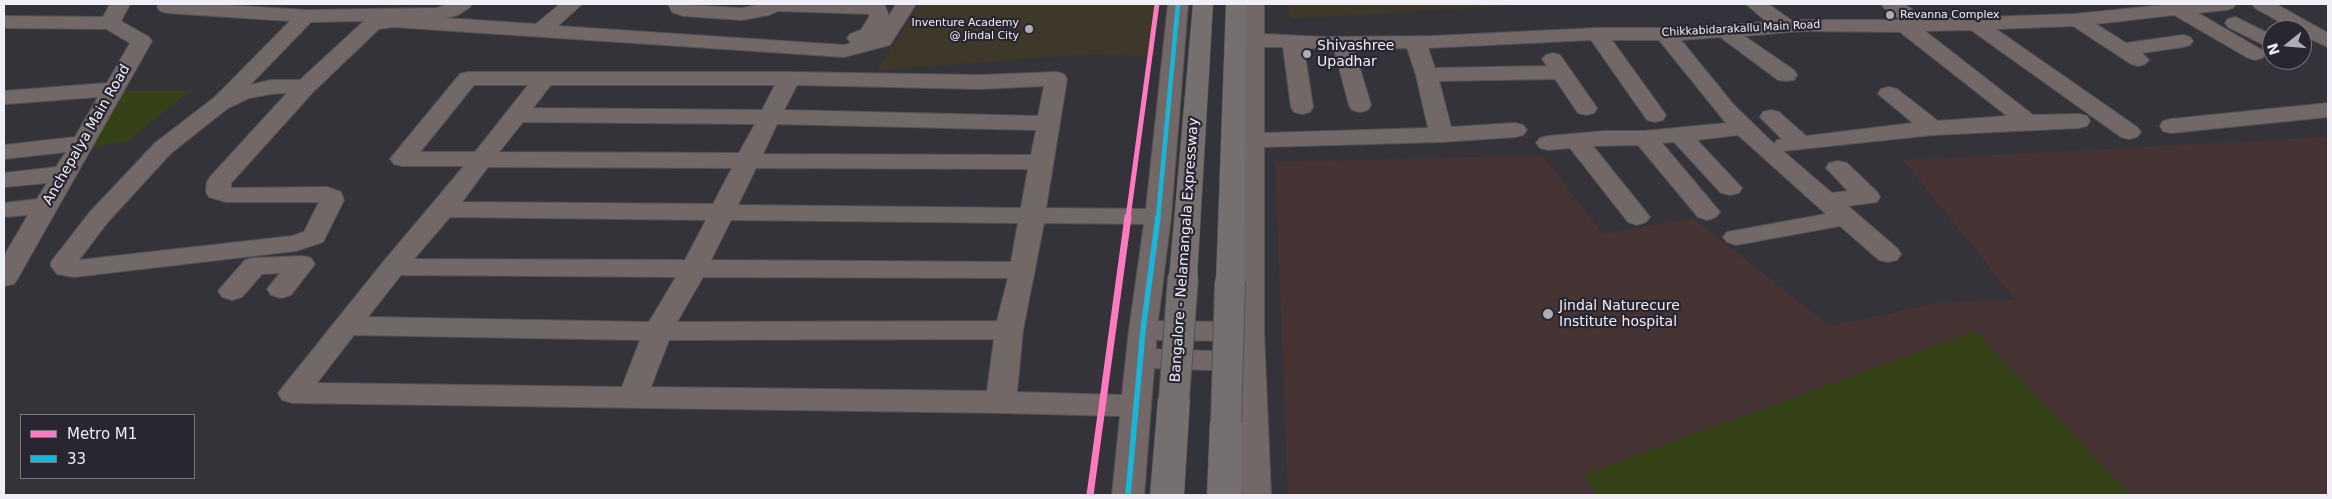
<!DOCTYPE html>
<html>
<head>
<meta charset="utf-8">
<style>
	body { margin:0 }
	#map { position:relative; width:2332px; height:499px; overflow:hidden; background:#343339; font-family:"DejaVu Sans",sans-serif }
	canvas { display:block }
	.frame { position:absolute; inset:0; border:5px solid #f0eef6; pointer-events:none }
	.legend { position:absolute; left:20px; top:414px; width:175px; height:65px; box-sizing:border-box; background:#292632; border:1px solid #797680; margin:0; padding:6px 9px; list-style:none; font-size:15px; color:#f0eef6 }
	.legend li { display:flex; align-items:center; gap:10px; height:25px }
	.legend b { width:25px; border:1px solid #797680 }
	.north { position:absolute; left:2262px; top:20px; width:50px; height:50px; box-sizing:border-box; background:#292632; border:1px solid #797680; border-radius:50%; rotate:253deg; font-size:14px; font-weight:700; line-height:20px; text-align:center; color:#f0eef6 }
	.north::after { content:''; display:block; margin:auto; width:18px; height:22px; background:#aeadb4; clip-path:polygon(50% 0,100% 100%,50% 72%,0 100%) }
</style>
</head>
<body>
<div id="map">
<canvas width="2332" height="499"></canvas>
<div class="frame"></div>
<ul class="legend">
<li><b style="height:6px;background:#fe7ac1"></b>Metro M1</li>
<li><b style="height:6px;background:#1ab6d8"></b>33</li>
</ul>
<div class="north">N</div>
</div>
<script>
const c = document.querySelector('canvas').getContext('2d');
c.lineJoin = 'round';
function paint(path, color) {
  c.fillStyle = color;
  c.fill(path, 'evenodd');
}
function toPath(rows) {
  const path = new Path2D();
  for (const r of rows) {
    path.moveTo(r[0], r[1]);
    for (let i = 2; i < r.length; i += 2) path.lineTo(r[i], r[i + 1]);
  }
  return path;
}
function trace(path, color, width, dash) {
  c.strokeStyle = color;
  c.lineWidth = width;
  c.lineCap = dash ? 'butt' : 'round';
  c.setLineDash(dash || []);
  c.stroke(path);
}
function write(font, color, halo, rows, align = 'center') {
  c.font = font + ' "DejaVu Sans",sans-serif';
  c.lineWidth = 4.5;
  c.setLineDash([]);
  c.textBaseline = 'middle';
  c.strokeStyle = halo;
  c.fillStyle = color;
  for (const [text, x, y, turn = 0] of rows) {
    c.save();
    c.translate(x, y);
    c.rotate((+turn || 0) * Math.PI / 180);
    c.textAlign = isNaN(turn) ? turn : align;
    if (halo) c.strokeText(text, 0, 0);
    c.fillText(text, 0, 0);
    c.restore();
  }
}
paint(toPath([
	[919,4,1157,4,1150,57,1093,54,877,70],
	[1287,4,1540,4,1290,19]
]), '#3e382a');
paint(toPath([
	[2328,137,2328,495,1288,495,1275,162,1542,155,1603,234,1693,218,1830,326,1942,302,2015,299,1903,160]
]), '#453433');
paint(toPath([
	[121,91,190,91,128,141,88,148],
	[1975,331,2130,495,1595,495,1585,474]
]), '#354218');
const minor = toPath([
	[110,4,130,4,121,21,149,37,152,41,18,278,14,284,4,286,4,256,28,215,4,217,4,203,37,199,47,183,4,187,4,173,56,167,66,152,4,159,4,145,75,137,98,97,7,104,4,103,4,91,107,83,130,43,106,29,4,28,4,16,103,17,110,4],
	[159,4,209,4,306,10,437,8,449,4,472,4,469,8,458,15,445,18,536,24,560,4,582,4,558,26,844,45,851,43,847,38,850,34,861,30,869,17,869,14,778,11,769,15,742,20,683,16,672,12,668,4,742,8,762,4,879,4,885,6,889,16,896,4,916,4,890,45,844,57,393,27,379,29,314,91,231,183,231,188,327,187,341,192,344,200,323,242,296,251,74,277,57,274,51,266,51,262,89,213,155,143,215,97,290,21,167,13,160,11,157,7,159,4],
	[364,21,300,80,271,80,250,85,311,22,364,21],
	[287,93,210,177,207,182,206,192,209,197,226,202,319,202,304,232,292,236,79,260,107,223,171,153,228,108,249,98,271,94,287,93],
	[1168,4,1188,4,1171,217,1158,321,1236,322,1244,4,1264,4,1264,34,1325,37,1432,36,1597,28,1685,28,1767,22,1746,4,1768,4,1791,20,1901,20,1884,8,1881,4,1904,4,1926,19,2075,14,2172,4,2236,4,2233,8,2226,10,2198,13,2262,50,2266,54,2262,58,2255,60,2248,58,2174,15,2096,24,2126,43,2183,35,2190,37,2193,41,2190,45,2183,47,2142,53,2149,60,2145,64,2138,66,2131,64,2073,26,1996,29,2137,127,2141,132,2137,137,2129,139,2121,137,1971,30,1925,31,2033,115,2079,114,2087,116,2090,121,2087,126,2079,128,1933,135,1783,151,1832,193,1848,191,1826,168,1829,163,1838,161,1847,163,1877,192,1880,197,1877,202,1848,206,1897,248,1901,254,1897,260,1888,262,1879,260,1840,226,1736,245,1727,242,1723,237,1727,232,1826,214,1738,135,1697,140,1742,188,1739,193,1730,195,1721,193,1674,142,1662,143,1720,212,1716,217,1707,220,1698,217,1638,145,1593,146,1650,217,1646,222,1637,225,1628,222,1570,148,1548,150,1540,148,1536,143,1540,138,1548,136,1605,131,1645,131,1726,123,1659,40,1612,40,1666,115,1663,120,1655,122,1647,120,1591,40,1428,48,1435,68,1547,66,1542,59,1546,55,1553,53,1560,55,1597,108,1594,113,1586,115,1578,113,1555,79,1439,81,1451,127,1515,123,1523,125,1527,130,1523,135,1515,137,1441,142,1264,147,1264,332,1271,495,1239,495,1236,371,1154,368,1144,495,1112,495,1120,416,1001,413,293,403,282,400,278,393,384,261,464,166,402,166,394,164,390,159,460,74,468,72,789,72,980,75,1056,72,1064,74,1067,79,1046,208,1146,209,1168,4],
	[1802,31,1900,32,2007,116,1938,121,1897,89,1889,87,1881,89,1878,94,1913,123,1806,136,1779,112,1771,110,1763,112,1760,117,1782,139,1777,140,1774,144,1733,104,1681,40,1720,37,1778,80,1786,81,1794,80,1797,75,1794,70,1744,36,1802,31],
	[1264,47,1283,47,1291,107,1294,112,1302,114,1310,112,1313,107,1304,48,1334,49,1349,105,1352,110,1360,112,1368,110,1371,105,1354,49,1407,48,1416,75,1428,128,1264,133,1264,47],
	[474,85,528,85,475,152,420,152,474,85],
	[551,85,775,85,762,110,533,108,551,85],
	[797,85,980,89,1044,86,1038,116,784,110,797,85],
	[523,122,755,124,739,153,499,152,523,122],
	[777,124,1036,130,1031,155,763,154,777,124],
	[488,167,732,168,713,204,462,202,488,167],
	[756,168,1028,169,1021,208,738,205,756,168],
	[450,217,706,220,685,260,414,259,450,217],
	[731,220,1018,223,1011,262,711,260,731,220],
	[1044,223,1144,224,1129,330,1122,395,1017,392,1023,330,1044,223],
	[401,275,676,277,649,322,368,317,401,275],
	[703,277,1008,278,997,321,677,322,703,277],
	[354,335,640,340,622,387,317,383,354,335],
	[994,339,987,391,651,387,669,340,994,339],
	[1156,340,1236,341,1236,352,1156,349,1156,340],
	[2252,4,2276,4,2328,33,2328,47,2302,35,2302,30,2294,30,2255,8,2252,4],
	[2235,17,2272,35,2272,49,2228,27,2225,23,2228,19,2235,17],
	[2328,103,2328,117,2171,133,2163,131,2160,126,2163,121,2171,119,2328,103],
	[302,256,311,258,315,264,291,295,281,298,271,295,267,289,280,273,262,274,242,297,232,300,222,297,218,291,245,260,254,258,302,256]
]);
const highway = toPath([
	[1193,4,1213,4,1197,278,1193,284,1183,287,1173,284,1169,278,1193,4],
	[1226,4,1246,4,1244,282,1240,288,1230,291,1220,288,1216,282,1226,4],
	[1174,388,1185,391,1190,399,1184,495,1150,495,1158,399,1163,391,1174,388],
	[1226,411,1237,414,1242,422,1241,495,1207,495,1210,422,1215,414,1226,411]
]);
trace(minor, '#535256', 2);
trace(highway, '#535256', 1);
paint(minor, '#726868');
paint(highway, '#756f70');
const highwayBridge = toPath([
	[1174,399,1183,278],
	[1226,422,1230,282]
]);
trace(highwayBridge, '#535256', 32, []);
trace(highwayBridge, '#756f70', 30);
trace(toPath([
	[1158,218,1178,4]
]), '#1ab6d8', 4.5);
trace(toPath([
	[1128,495,1143,330,1158,217]
]), '#1ab6d8', 5.5);
trace(toPath([
	[1128,218,1157,4]
]), '#fe7ac1', 5);
trace(toPath([
	[1090,495,1128,217]
]), '#fe7ac1', 7);
for (const [x, y, r, color] of [
	[1890,15,5,"#aeadb4"],
	[1029,29,5,"#aeadb4"],
	[1307,54,5,"#aeadb4"],
	[1548,314,6,"#aeadb4"]
]) {
  const dot = new Path2D();
  dot.arc(x, y, r, 0, 2 * Math.PI);
  c.fillStyle = color;
  c.fill(dot);
  trace(dot, '#292632', 2);
}
write('11px', '#f0eef6', '#292632', [
	["Revanna Complex",1900,15],
	["Inventure Academy",1019,23,"right"],
	["@ Jindal City",1019,36,"right"]
], 'left');
write('11px', '#f0eef6', '#292632', [
	["Chikkabidarakallu Main Road",1741,29,-3]
]);
write('14px', '#f0eef6', '#292632', [
	["Shivashree",1317,46],
	["Upadhar",1317,62],
	["Jindal Naturecure",1559,306],
	["Institute hospital",1559,322]
], 'left');
write('14px', '#f0eef6', '#292632', [
	["Anchepalya Main Road",87,135,-60],
	["Bangalore - Nelamangala Expressway",1185,250,-86]
]);
</script>
</body>
</html>
